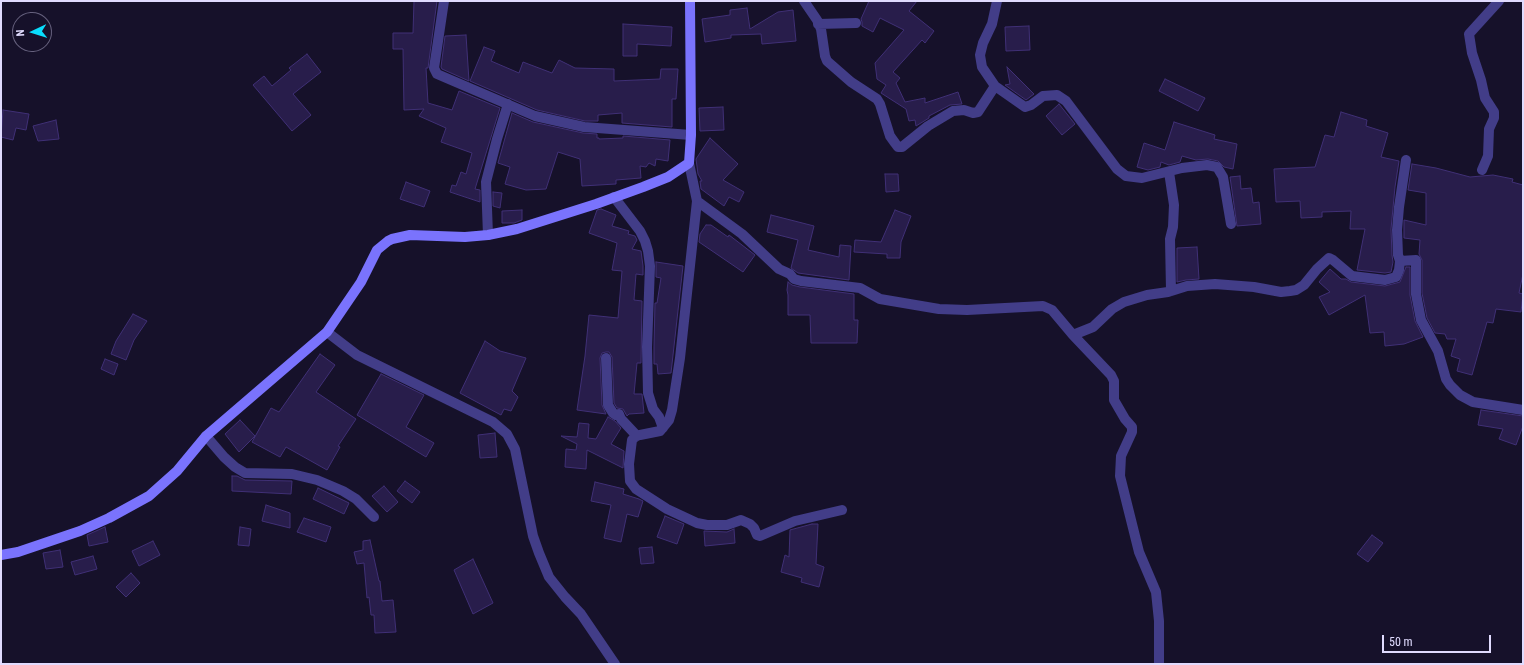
<!DOCTYPE html>
<html>
<head>
<meta charset="utf-8">
<style>
	body { margin:0 }
	#map { position:relative; width:1524px; height:665px; overflow:hidden; background:#16112a; font-family:"Roboto Condensed",sans-serif }
	canvas { display:block }
	.frame { position:absolute; inset:0; border:2px solid #e0dbfe; pointer-events:none }
	.north { position:absolute; left:12px; top:12px; width:40px; height:40px; box-sizing:border-box; background:#16112a; border:1px solid #67627f; border-radius:50%; rotate:266deg; font-size:11px; font-weight:700; line-height:16px; text-align:center; color:#e0dbfe }
	.north::after { content:''; display:block; margin:auto; width:14px; height:18px; background:#09dcfc; clip-path:polygon(50% 0,100% 100%,50% 72%,0 100%) }
	.scale { position:absolute; left:1382px; top:635px; width:109px; height:18px; box-sizing:border-box; border:2px solid #e0dbfe; border-top:0; padding-left:5px; font-size:12px; line-height:14px; white-space:nowrap; color:#e0dbfe; -webkit-text-stroke:3px #16112a; paint-order:stroke }
</style>
</head>
<body>
<div id="map">
<canvas width="1524" height="665"></canvas>
<div class="frame"></div>
<div class="north">N</div>
<div class="scale">50 m</div>
</div>
<script>
const c = document.querySelector('canvas').getContext('2d');
c.lineJoin = 'round';
function paint(path, color) {
  c.fillStyle = color;
  c.fill(path, 'evenodd');
}
function toPath(rows) {
  const path = new Path2D();
  for (const r of rows) {
    path.moveTo(r[0], r[1]);
    for (let i = 2; i < r.length; i += 2) path.lineTo(r[i], r[i + 1]);
  }
  return path;
}
function trace(path, color, width, dash) {
  c.strokeStyle = color;
  c.lineWidth = width;
  c.lineCap = dash ? 'butt' : 'round';
  c.setLineDash(dash || []);
  c.stroke(path);
}
const building = toPath([
	[414,1,437,1,428,68,426,68,428,103,452,110,459,91,500,108,475,189,480,190,480,202,450,192,452,185,456,186,461,172,466,174,472,153,441,142,446,128,419,116,424,109,404,110,403,49,393,49,393,33,413,33,414,1],
	[869,1,917,1,909,11,934,31,925,43,922,40,893,72,900,78,896,83,905,102,925,98,925,103,958,92,962,104,950,105,929,116,929,118,916,126,915,120,909,121,906,109,881,93,886,85,877,79,875,63,904,30,880,18,873,32,862,26,862,22,861,19,869,1],
	[747,8,750,29,778,12,793,10,796,41,762,44,761,34,731,35,731,38,705,42,702,19,730,15,730,10,747,8],
	[623,24,672,27,671,46,637,44,637,56,623,56,623,24],
	[1029,26,1030,50,1006,51,1005,27,1029,26],
	[466,35,469,81,442,69,441,67,445,36,466,35],
	[484,47,495,51,491,61,519,73,523,62,552,73,559,60,575,68,614,69,614,81,660,79,661,69,678,69,676,99,672,99,672,127,622,123,622,113,598,115,598,121,585,121,537,110,470,81,484,47],
	[307,54,321,72,293,94,311,115,292,131,253,85,264,76,272,86,291,70,289,68,307,54],
	[1007,67,1034,94,1026,100,1005,85,1010,84,1007,67],
	[1165,79,1205,98,1198,111,1159,91,1165,79],
	[1059,104,1075,124,1062,135,1046,116,1059,104],
	[723,107,724,130,700,131,699,108,723,107],
	[3,110,29,114,26,130,16,128,13,140,1,137,3,110],
	[1341,112,1367,120,1366,126,1388,133,1381,157,1399,161,1395,187,1391,229,1392,255,1393,262,1391,272,1385,273,1357,270,1365,229,1350,229,1351,211,1322,212,1322,217,1301,218,1300,201,1276,202,1274,169,1315,167,1325,135,1334,137,1341,112],
	[512,113,533,122,583,133,597,134,597,138,599,138,599,139,623,138,623,136,670,140,668,161,656,159,655,166,649,163,646,167,640,166,641,178,616,180,616,184,582,186,580,159,558,152,546,189,526,190,505,184,510,167,498,163,512,113],
	[56,120,59,139,38,141,33,126,56,120],
	[1174,122,1215,135,1214,139,1237,144,1233,169,1224,167,1218,161,1208,159,1196,160,1182,156,1180,162,1169,165,1161,162,1160,167,1148,170,1137,167,1144,143,1165,150,1174,122],
	[710,138,738,164,723,180,744,192,739,202,729,197,724,206,701,189,700,181,702,181,698,174,696,159,710,138],
	[1412,164,1436,168,1470,177,1493,175,1513,179,1512,182,1523,185,1523,274,1519,293,1523,294,1521,312,1496,309,1493,323,1487,322,1472,375,1457,371,1460,359,1451,356,1456,339,1447,339,1445,334,1435,333,1427,318,1422,293,1422,260,1419,254,1420,240,1404,238,1404,220,1426,225,1426,193,1408,190,1412,164],
	[885,174,898,174,899,191,886,192,885,174],
	[1240,176,1241,189,1251,188,1253,203,1259,202,1261,224,1237,226,1230,177,1240,176],
	[406,182,430,191,424,207,400,199,406,182],
	[493,192,502,193,500,208,493,206,493,192],
	[601,209,616,215,612,226,629,231,628,234,635,236,637,240,632,249,641,251,643,266,643,275,636,274,634,300,642,301,641,363,637,363,634,394,642,394,644,413,629,414,627,416,623,409,617,408,614,403,612,357,609,352,606,352,602,353,600,358,602,405,606,414,577,410,585,356,589,315,618,318,622,271,612,270,617,243,589,233,597,210,601,209],
	[522,210,522,220,514,223,502,223,502,211,522,210],
	[895,210,911,216,901,242,900,258,887,258,887,254,854,252,855,240,881,242,895,210],
	[771,215,814,226,808,250,839,257,840,245,851,246,849,280,798,273,791,268,798,240,767,232,771,215],
	[706,225,711,225,728,237,729,235,755,255,743,272,699,242,700,234,706,225],
	[1197,247,1199,279,1186,280,1177,282,1177,248,1197,247],
	[656,262,683,266,671,373,658,374,657,364,654,364,654,347,655,303,657,303,661,278,656,277,656,262],
	[1406,267,1410,267,1410,295,1415,321,1423,337,1404,344,1385,346,1384,332,1370,333,1365,295,1329,315,1319,297,1330,292,1319,282,1330,269,1341,279,1346,279,1351,282,1385,286,1400,282,1406,267],
	[788,282,792,285,800,287,854,294,854,320,858,320,857,343,811,343,810,315,788,315,788,295,787,290,788,282],
	[133,314,147,321,134,340,126,360,111,354,116,341,133,314],
	[485,341,500,351,526,358,512,391,518,397,511,411,504,409,501,415,460,393,485,341],
	[320,354,335,365,316,392,356,419,338,446,340,447,327,470,286,447,280,457,252,442,271,408,279,412,320,354],
	[105,359,118,364,114,375,101,369,105,359],
	[381,374,424,395,406,427,434,443,426,457,357,415,381,374],
	[1481,410,1523,416,1523,426,1516,445,1499,439,1503,429,1478,425,1481,410],
	[608,417,615,421,621,428,611,444,624,451,623,468,587,450,586,469,565,467,566,449,576,450,577,444,561,436,577,437,579,423,589,424,588,438,596,439,608,417],
	[240,420,255,436,239,452,225,434,240,420],
	[495,433,497,457,480,458,478,435,495,433],
	[232,476,237,476,245,480,292,481,291,494,232,491,232,476],
	[405,481,420,492,412,503,397,491,405,481],
	[595,482,624,489,623,494,639,499,643,501,638,517,627,514,621,542,604,538,611,505,591,501,595,482],
	[384,486,398,502,387,512,372,496,384,486],
	[318,488,349,503,344,514,313,499,318,488],
	[266,505,290,513,290,528,262,521,266,505],
	[665,516,684,524,677,544,657,537,665,516],
	[304,518,331,527,326,542,297,532,304,518],
	[812,524,818,524,816,564,824,567,819,587,801,582,802,578,781,572,785,555,789,557,790,530,812,524],
	[105,527,108,542,89,546,87,535,105,527],
	[240,527,251,529,249,546,238,545,240,527],
	[734,529,735,543,705,546,704,531,727,532,734,529],
	[1372,535,1383,543,1368,562,1357,554,1372,535],
	[370,540,379,581,380,581,382,601,393,600,396,632,375,633,374,615,371,615,369,597,367,598,364,563,357,564,354,552,363,550,363,541,370,540],
	[153,541,160,555,139,566,132,551,153,541],
	[652,547,654,563,641,564,639,548,652,547],
	[60,550,63,567,46,569,43,553,60,550],
	[93,556,97,569,75,575,71,562,93,556],
	[473,559,493,603,473,614,454,570,473,559],
	[131,573,140,583,126,597,116,587,131,573]
]);
paint(building, '#281d4b');
trace(building, '#403076', 1);
trace(toPath([
	[444,1,434,68,437,74,535,116,584,127,691,135],
	[804,1,817,20,821,29,825,56,827,61,851,82,877,99,880,104,890,136,895,143,898,147,902,147,928,126,953,111,964,110,973,113,978,112,995,86,1025,107,1031,105,1043,96,1057,95,1066,101,1117,169,1126,176,1142,178,1182,168,1207,165,1217,167,1223,177,1231,224],
	[818,24,856,23],
	[995,86,982,67,980,55,983,43,992,24,997,1],
	[689,163,697,201,742,234,779,269,790,274,794,279,801,281,860,288,880,299,939,309,967,310,1043,306,1052,310,1073,335,1093,327,1112,309,1124,302,1147,295,1168,292,1187,286,1215,284,1254,287,1281,292,1290,291,1296,290,1304,285,1317,269,1329,258,1333,260,1352,276,1385,280,1396,277,1399,270,1400,261,1416,260,1416,294,1421,320,1438,351,1446,379,1450,385,1460,395,1473,402,1523,410],
	[1482,170,1488,156,1489,129,1494,118,1494,112,1485,98,1481,80,1472,53,1469,34,1499,1],
	[1169,172,1174,205,1173,227,1170,239,1171,291],
	[614,197,640,231,645,241,648,251,650,266,647,347,648,393,653,409,659,417,663,428],
	[697,201,680,358,672,410,669,420,660,431,640,435,636,436,632,440,629,464,630,481,636,489,667,509,697,523,707,525,727,525,741,520,750,524,754,528,757,535,760,536,795,521,842,510],
	[488,235,486,182,497,139,508,104],
	[1400,261,1398,255,1397,230,1399,207,1406,160],
	[327,332,357,355,493,422,507,434,515,449,533,536,539,553,549,577,565,597,581,614,615,664],
	[1073,335,1111,375,1114,381,1114,400,1125,419,1132,427,1132,432,1121,456,1120,476,1139,552,1156,592,1159,621,1159,664],
	[606,358,608,405,613,413,616,415,619,414,621,419,637,436],
	[206,436,224,457,235,467,245,473,292,474,317,480,343,491,356,499,374,517]
]), '#423d88', 10);
trace(toPath([
	[1,555,18,552,80,531,109,518,149,496,177,471,206,436,327,332,361,282,377,250,388,241,392,239,410,235,465,237,488,235,517,229,596,204,643,187,668,177,689,163,691,135,690,1]
]), '#7a73fd', 10);
</script>
</body>
</html>
